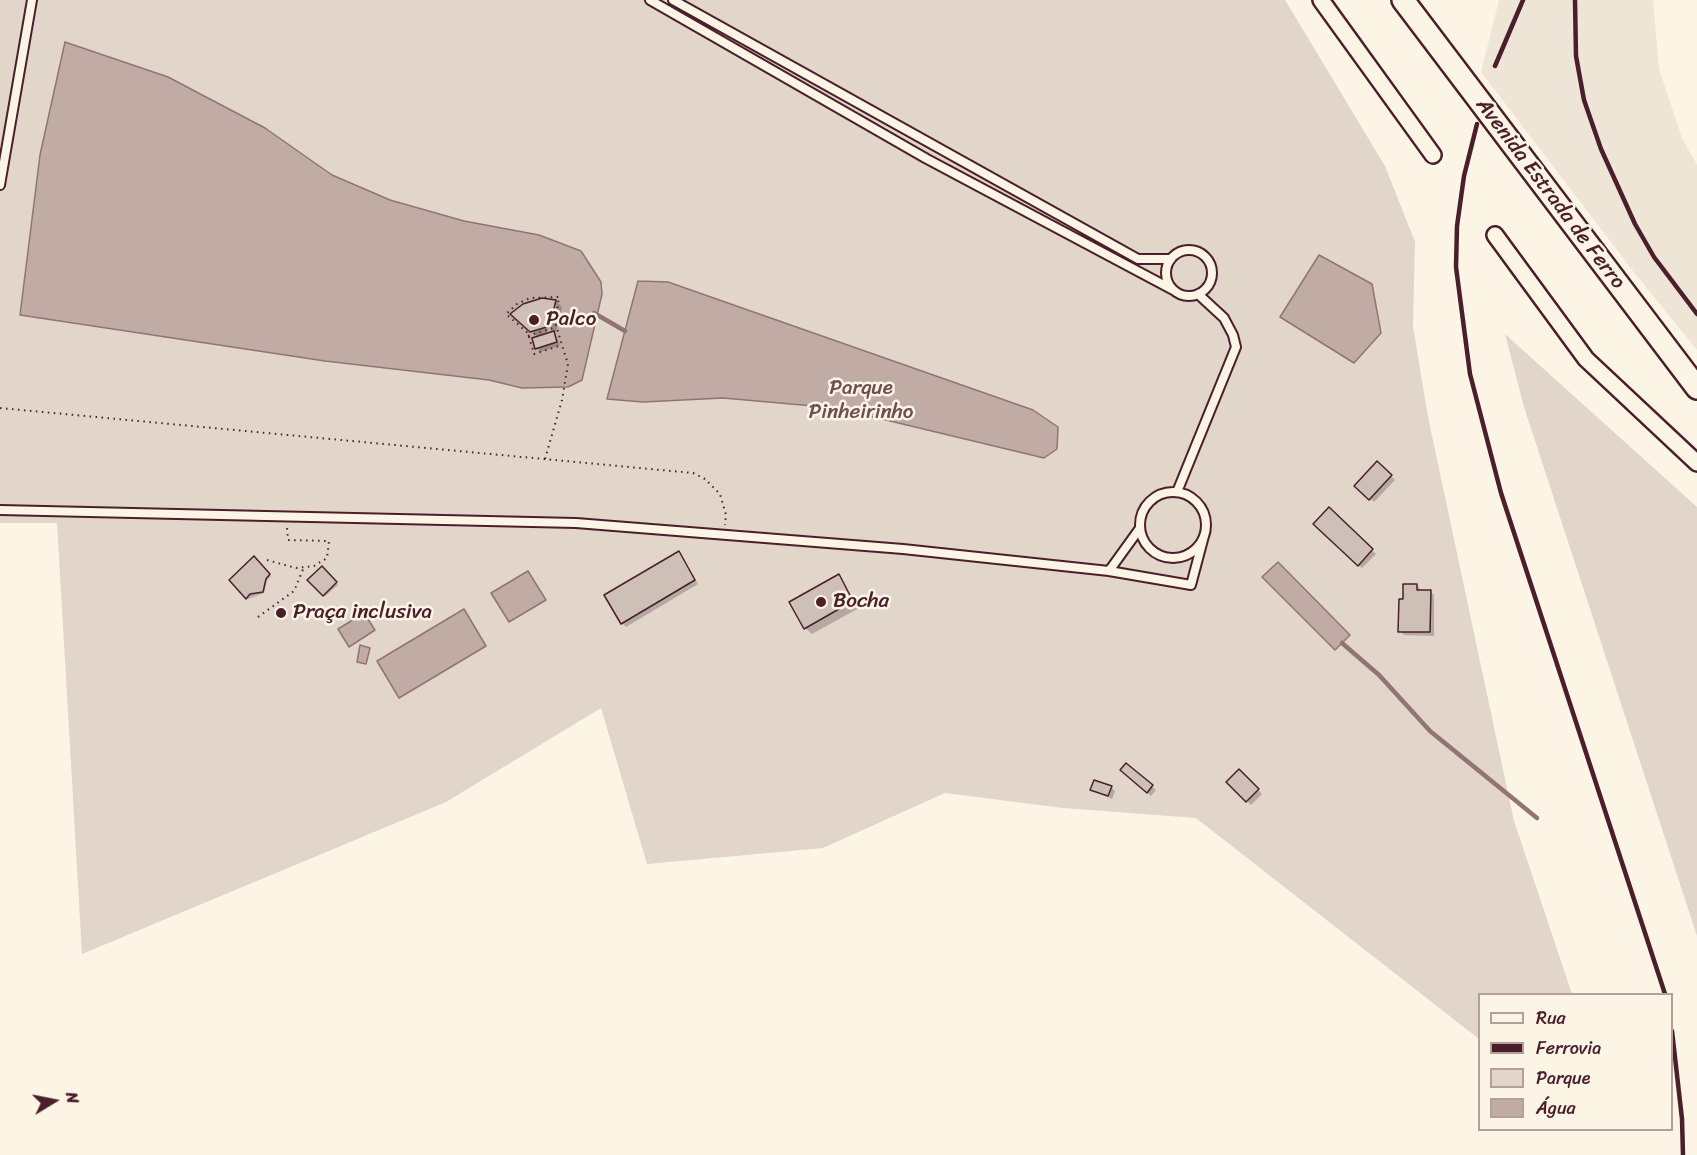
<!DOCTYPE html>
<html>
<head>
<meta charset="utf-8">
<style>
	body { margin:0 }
	#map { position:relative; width:1697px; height:1155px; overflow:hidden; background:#fcf5e5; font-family:Sriracha,sans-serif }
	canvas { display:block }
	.legend { position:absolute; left:1478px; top:993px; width:195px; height:138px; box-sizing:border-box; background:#fcf5e5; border:2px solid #b59f9b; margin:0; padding:8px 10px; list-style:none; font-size:18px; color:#4a1f2b }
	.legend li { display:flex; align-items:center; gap:12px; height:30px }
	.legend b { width:30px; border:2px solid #b59f9b }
	.north { position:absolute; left:24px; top:1071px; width:60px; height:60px; -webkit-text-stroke:4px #fcf5e5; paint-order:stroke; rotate:80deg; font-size:16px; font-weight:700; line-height:24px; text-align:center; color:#4a1f2b }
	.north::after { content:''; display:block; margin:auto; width:21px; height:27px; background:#4a1f2b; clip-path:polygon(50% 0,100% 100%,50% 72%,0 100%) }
</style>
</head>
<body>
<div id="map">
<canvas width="1697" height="1155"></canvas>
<ul class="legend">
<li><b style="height:8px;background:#fcf5e5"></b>Rua</li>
<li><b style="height:8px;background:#4a1f2b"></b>Ferrovia</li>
<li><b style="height:16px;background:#e2d5ca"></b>Parque</li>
<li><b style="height:16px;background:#c0aca5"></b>Água</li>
</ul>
<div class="north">N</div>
</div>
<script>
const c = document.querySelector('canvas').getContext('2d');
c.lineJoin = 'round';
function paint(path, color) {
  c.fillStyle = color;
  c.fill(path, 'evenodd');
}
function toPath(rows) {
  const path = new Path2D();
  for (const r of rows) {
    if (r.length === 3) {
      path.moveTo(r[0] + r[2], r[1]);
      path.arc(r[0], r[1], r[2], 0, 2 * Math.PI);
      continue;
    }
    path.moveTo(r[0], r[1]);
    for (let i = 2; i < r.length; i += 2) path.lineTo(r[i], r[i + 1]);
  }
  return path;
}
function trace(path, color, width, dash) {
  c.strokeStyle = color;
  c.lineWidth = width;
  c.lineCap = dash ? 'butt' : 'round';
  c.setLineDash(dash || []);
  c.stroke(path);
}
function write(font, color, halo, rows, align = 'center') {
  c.font = font + ' Sriracha,sans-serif';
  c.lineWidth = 5;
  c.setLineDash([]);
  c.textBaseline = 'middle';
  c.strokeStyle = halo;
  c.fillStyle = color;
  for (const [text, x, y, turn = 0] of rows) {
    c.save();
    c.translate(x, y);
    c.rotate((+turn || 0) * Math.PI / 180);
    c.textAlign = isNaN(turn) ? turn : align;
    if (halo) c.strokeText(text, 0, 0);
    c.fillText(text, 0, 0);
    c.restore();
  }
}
paint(toPath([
	[1499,0,1653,0,1659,69,1682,138,1697,165,1697,350,1633,271,1481,72]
]), '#eee5d7');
paint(toPath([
	[0,0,1285,0,1385,166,1415,242,1413,326,1428,417,1514,821,1572,994,1480,994,1479,1039,1196,818,1063,808,945,793,823,848,647,864,601,708,446,802,82,954,57,523,0,523],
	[1505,334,1697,507,1697,936,1524,407]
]), '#e2d5ca');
const water = toPath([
	[65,42,168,77,265,128,332,175,390,200,464,221,539,235,581,251,601,282,602,294,582,380,568,387,522,388,489,380,325,361,20,315,40,155,65,42],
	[1319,255,1372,284,1381,333,1354,363,1280,317,1319,255],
	[638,281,668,282,1033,410,1058,427,1057,449,1044,458,836,408,723,398,643,402,607,399,638,281],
	[1278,562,1350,635,1335,650,1262,577,1278,562],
	[528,571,546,600,509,622,491,593,528,571],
	[464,609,486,646,399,698,377,661,464,609],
	[364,613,375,630,349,647,338,629,364,613],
	[360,645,370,648,366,664,357,662,360,645]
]);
paint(water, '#c0aca5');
trace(water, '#917474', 1.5);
paint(toPath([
	[556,301,562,307,556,332,554,333,560,345,541,352,537,348,538,337,518,320],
	[553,305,557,305,550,333,547,333],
	[1377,463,1395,480,1374,502,1356,486],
	[1329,509,1376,554,1362,568,1315,524],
	[682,557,698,584,626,627,622,623],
	[254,558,271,576,267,580,264,593,248,599,231,580],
	[322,568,338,585,325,596,309,580],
	[838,576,859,608,812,634,805,628],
	[1417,585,1421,591,1430,591,1434,595,1434,636,1404,635,1400,631,1404,601],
	[1126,765,1156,790,1151,796,1126,774],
	[1239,771,1262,794,1251,805,1228,782],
	[1111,787,1115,791,1112,799,1092,790]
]), '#0003');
trace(toPath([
	[594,313,625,331],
	[1342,643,1379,675,1430,731,1537,818]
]), '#917474', 4.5);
const building = toPath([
	[542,298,556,300,550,326,530,332,510,314,523,304,542,298],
	[554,331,557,342,535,349,532,338,554,331],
	[1377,461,1392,475,1369,500,1354,486,1377,461],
	[1329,507,1373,549,1358,566,1313,524,1329,507],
	[679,551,695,580,621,624,604,595,679,551],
	[254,556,270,574,266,579,263,592,250,594,246,599,229,580,254,556],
	[322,566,337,582,323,596,307,580,322,566],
	[839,574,853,601,804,629,789,602,839,574],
	[1403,584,1417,584,1417,590,1431,590,1430,632,1398,632,1399,599,1403,599,1403,584],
	[1126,763,1153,785,1147,793,1120,770,1126,763],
	[1239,769,1259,789,1246,802,1226,782,1239,769],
	[1094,780,1112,786,1108,796,1090,790,1094,780]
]);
paint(building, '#cfc0b7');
trace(building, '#4a1f2b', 1.5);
const lane = toPath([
	[650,0,927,159,1175,291],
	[673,0,1138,259,1171,259],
	[0,185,32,0],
	[1189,273,23],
	[1177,492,1236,347,1233,335,1224,318,1198,294],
	[1173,525,33],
	[0,510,576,523,903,549,1109,571,1191,585,1204,536],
	[1109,571,1140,528]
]);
const street = toPath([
	[1321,0,1433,155],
	[1495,235,1586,359,1697,463]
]);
const secondary = toPath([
	[1403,0,1697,388]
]);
trace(lane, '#4a1f2b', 12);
trace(street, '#4a1f2b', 20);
trace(secondary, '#4a1f2b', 26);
trace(toPath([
	[528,336,556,327],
	[0,408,693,473,705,479,720,494,726,515,725,525],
	[545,459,562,400,568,364,562,345,555,322,559,297,530,298,517,304,506,314,528,333,534,354,562,345],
	[267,560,296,568,314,566,327,558,329,541,288,540,287,528],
	[258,617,294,591,304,567]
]), '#4a1f2b', 2, [1.5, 4.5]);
trace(lane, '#fcf5e5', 8);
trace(street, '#fcf5e5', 15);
trace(secondary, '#fcf5e5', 21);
trace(toPath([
	[1575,0,1576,56,1584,100,1601,149,1635,224,1654,257,1697,314],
	[1495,66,1523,0],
	[1477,124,1464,176,1457,226,1456,267,1470,374,1501,493,1665,994],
	[1672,1031,1682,1119,1683,1155]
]), '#4a1f2b', 4.5);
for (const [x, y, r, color] of [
	[534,320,6,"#4a1f2b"],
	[821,602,6,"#4a1f2b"],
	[281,613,6,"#4a1f2b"]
]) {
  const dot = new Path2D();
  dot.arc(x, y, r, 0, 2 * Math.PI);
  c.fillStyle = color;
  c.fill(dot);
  trace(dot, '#fcf5e5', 2);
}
write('21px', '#4a1f2b', '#fcf5e5', [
	["Avenida Estrada de Ferro",1550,194,53]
]);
write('21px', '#4a1f2b', '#fcf5e5', [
	["Palco",546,320],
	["Bocha",833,602],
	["Praça inclusiva",293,613]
], 'left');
write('21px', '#704c53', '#fcf5e5', [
	["Parque",861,389],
	["Pinheirinho",861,413]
]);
</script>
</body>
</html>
